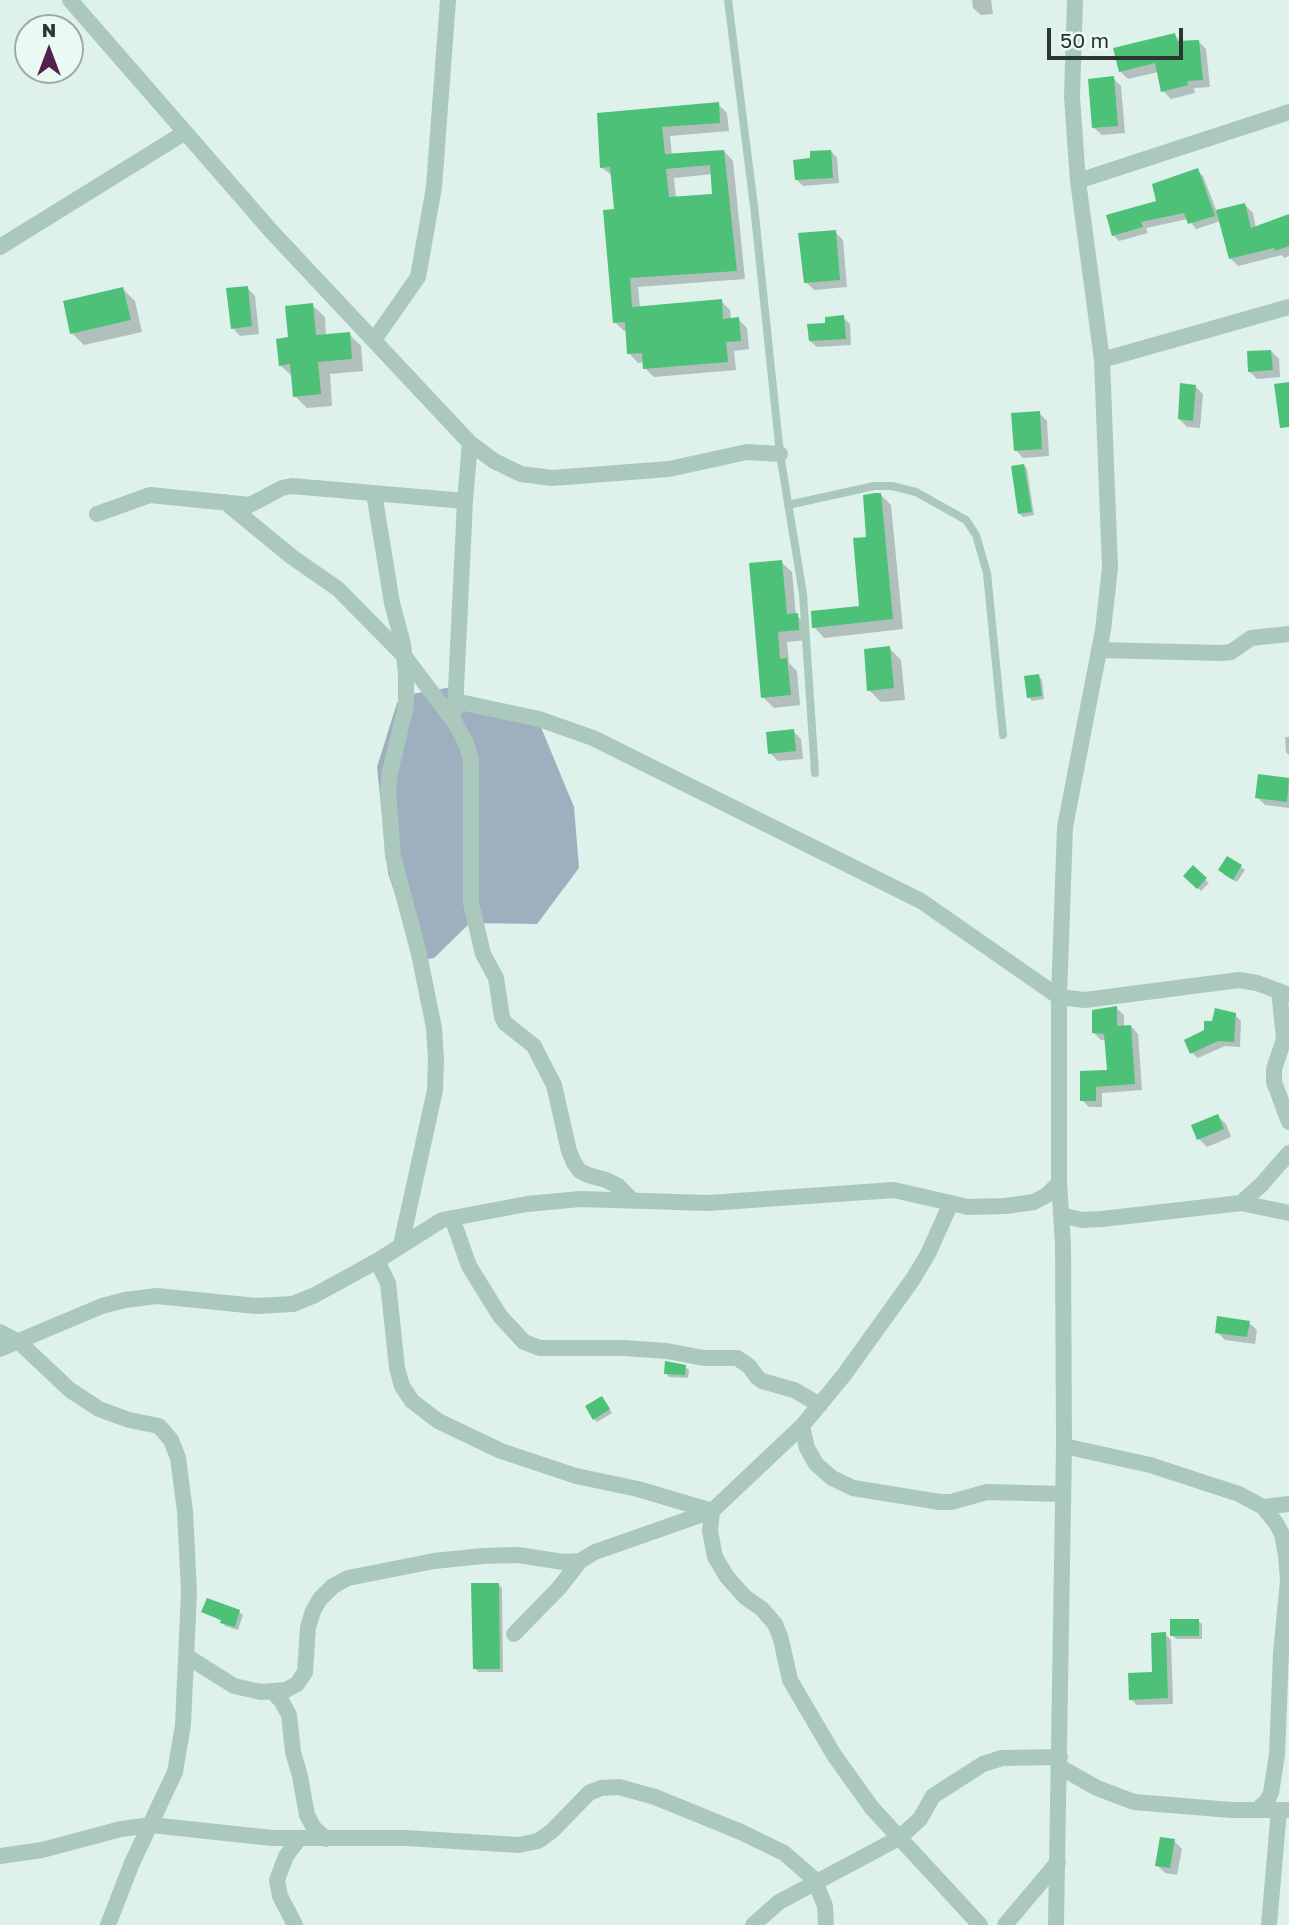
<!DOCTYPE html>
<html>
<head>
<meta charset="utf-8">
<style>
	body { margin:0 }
	#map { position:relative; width:1289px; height:1925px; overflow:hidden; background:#def1eb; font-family:"Golos Text",sans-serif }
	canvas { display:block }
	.north { position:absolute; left:14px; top:14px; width:70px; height:70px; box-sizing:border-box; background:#eaf9f4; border:2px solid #9daba5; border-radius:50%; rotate:0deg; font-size:19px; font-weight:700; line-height:28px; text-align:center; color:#29372f }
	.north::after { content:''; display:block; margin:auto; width:24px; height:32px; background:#57204c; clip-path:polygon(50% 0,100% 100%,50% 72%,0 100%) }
	.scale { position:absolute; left:1047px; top:28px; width:136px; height:32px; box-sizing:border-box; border:4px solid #29372f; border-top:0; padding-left:9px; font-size:21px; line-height:24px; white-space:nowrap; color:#29372f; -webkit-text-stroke:5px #eaf9f4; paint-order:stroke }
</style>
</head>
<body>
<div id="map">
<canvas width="1289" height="1925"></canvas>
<div class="north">N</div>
<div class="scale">50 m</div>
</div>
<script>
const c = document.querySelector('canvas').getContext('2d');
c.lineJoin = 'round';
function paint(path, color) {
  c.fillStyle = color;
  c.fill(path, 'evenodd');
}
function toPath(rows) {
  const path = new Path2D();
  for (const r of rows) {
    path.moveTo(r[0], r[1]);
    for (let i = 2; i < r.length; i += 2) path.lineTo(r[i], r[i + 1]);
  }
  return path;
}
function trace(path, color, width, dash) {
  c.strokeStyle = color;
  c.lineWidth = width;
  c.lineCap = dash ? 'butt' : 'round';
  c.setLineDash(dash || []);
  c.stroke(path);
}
paint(toPath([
	[452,687,477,705,538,720,574,807,579,868,537,924,470,923,434,958,428,959,410,939,388,873,377,767,397,703,412,694]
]), '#9eb0c0');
paint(toPath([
	[972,0,991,0,993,14,981,15,973,8],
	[1175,35,1182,43,1198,41,1206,49,1210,87,1194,88,1195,93,1171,99,1163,91,1158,72,1128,79,1120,71],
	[1113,78,1121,86,1125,133,1102,135,1094,128],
	[718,104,727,113,729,131,670,136,672,156,724,151,733,161,745,279,638,287,640,308,721,301,730,310,731,320,738,319,747,328,749,349,734,351,736,370,654,377,645,368,645,362,638,363,629,353,627,331,624,331,615,322,616,210,613,176,602,168,599,115],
	[713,174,714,196,676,198,674,178],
	[831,151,837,158,839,183,803,186,796,179],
	[1197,170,1203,176,1217,212,1245,205,1253,213,1256,228,1289,215,1289,256,1284,258,1282,255,1238,266,1230,258,1221,221,1196,229,1188,219,1146,228,1148,233,1119,241,1113,235],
	[835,232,843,240,847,287,814,290,806,282],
	[247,288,255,296,259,334,240,336,233,328],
	[123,289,135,301,142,332,84,345,72,333],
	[312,305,325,317,326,336,349,334,361,346,363,371,330,374,332,406,307,408,295,396,293,377,280,365,290,339],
	[843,317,850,324,851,345,817,347,810,341],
	[1271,351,1279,359,1280,377,1257,379,1249,371],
	[1195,386,1203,394,1200,428,1187,427,1179,419],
	[1039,413,1047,421,1049,456,1023,458,1016,450],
	[1024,465,1027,469,1034,515,1023,517,1020,514],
	[880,494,891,505,903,629,824,638,814,627,861,607,868,539],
	[781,562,792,572,796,615,807,625,808,640,787,642,789,663,797,671,800,705,774,708,763,697],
	[889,648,901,660,905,700,881,702,869,690],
	[1039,676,1042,680,1044,699,1032,701,1029,697],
	[793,731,801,739,803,759,778,761,770,753],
	[1285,737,1289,737,1289,755,1286,752],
	[1260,776,1289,779,1289,808,1265,805,1257,797],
	[1228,858,1245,870,1237,882,1223,874],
	[1193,868,1209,883,1201,891,1186,876],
	[1116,1008,1124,1015,1124,1027,1131,1026,1138,1034,1142,1090,1102,1093,1102,1107,1089,1107,1082,1100,1109,1072,1107,1040,1101,1040,1094,1033],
	[1235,1015,1241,1021,1240,1047,1225,1046,1198,1058,1192,1053,1205,1031,1214,1023],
	[1218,1116,1226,1124,1231,1137,1207,1147,1199,1139],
	[1249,1323,1257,1330,1255,1344,1225,1340,1217,1332],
	[685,1367,689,1370,688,1378,669,1377,666,1373],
	[605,1402,612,1413,597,1422,594,1419],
	[499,1585,502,1588,503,1672,478,1672,475,1668],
	[203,1612,239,1612,243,1615,238,1630,225,1626,222,1621],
	[1198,1621,1202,1624,1202,1639,1176,1639,1172,1635],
	[1165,1634,1171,1640,1173,1704,1137,1705,1131,1699,1154,1674],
	[1174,1841,1182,1849,1177,1875,1165,1873,1157,1865]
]), '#0003');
paint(toPath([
	[1175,33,1177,41,1199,40,1203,80,1187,81,1188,85,1161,92,1155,63,1119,72,1113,48],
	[1114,76,1118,126,1092,128,1088,79],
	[719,102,720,123,662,127,665,154,724,150,737,271,630,278,632,307,722,299,723,319,739,317,741,341,726,342,728,362,643,369,642,353,627,354,625,322,613,323,603,210,614,209,610,167,600,168,597,113],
	[710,165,712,194,669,197,666,169],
	[831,150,833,178,795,180,793,160,810,158,810,151],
	[1198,168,1215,216,1188,224,1184,213,1141,222,1143,227,1112,236,1106,215,1156,201,1152,184],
	[1245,203,1251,228,1289,214,1289,246,1275,251,1274,248,1229,259,1216,210],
	[836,230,840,280,804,283,798,233],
	[248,286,252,326,231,329,226,288],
	[123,287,131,320,70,334,63,301],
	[313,303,316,335,350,332,352,359,318,362,321,394,293,397,290,364,279,366,276,339,288,337,285,306],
	[844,315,846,339,809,341,807,324,825,323,825,317],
	[1271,350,1273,370,1248,372,1247,351],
	[1289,382,1289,427,1280,428,1274,384],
	[1180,383,1196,385,1193,421,1178,419],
	[1040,411,1042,449,1014,451,1011,413],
	[1024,464,1032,512,1018,514,1011,466],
	[875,493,881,493,893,619,812,628,811,611,859,606,853,538,866,537,863,495],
	[782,560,787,614,798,613,799,630,778,632,780,659,787,658,791,695,761,698,749,563],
	[890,646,894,688,867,691,864,649],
	[1039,674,1042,696,1027,698,1024,676],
	[794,729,796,751,768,754,766,732],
	[1258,774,1289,778,1287,802,1255,798],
	[1227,856,1242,865,1233,880,1218,870],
	[1193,865,1207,878,1197,889,1183,876],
	[1117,1006,1117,1026,1131,1025,1135,1084,1096,1087,1096,1101,1080,1101,1080,1071,1107,1070,1104,1034,1092,1033,1092,1010],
	[1215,1008,1236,1013,1234,1042,1218,1041,1190,1054,1184,1040,1204,1030,1204,1021,1212,1021],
	[1218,1114,1224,1129,1197,1140,1191,1125],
	[1217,1316,1250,1321,1247,1337,1215,1333],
	[665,1361,686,1365,685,1375,664,1374],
	[602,1396,610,1409,593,1420,585,1406],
	[471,1583,499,1583,500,1669,473,1669],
	[207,1598,240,1610,235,1627,220,1623,221,1620,201,1612],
	[1170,1619,1199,1619,1199,1636,1170,1636],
	[1166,1632,1168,1698,1129,1700,1128,1673,1152,1672,1151,1633],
	[1160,1837,1175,1839,1170,1868,1155,1866]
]), '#4dc177');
trace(toPath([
	[728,0,754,206,780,454,803,594,815,773],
	[788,505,874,486,892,486,916,492,966,520,976,535,987,573,1003,735]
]), '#aac9bc', 8);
trace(toPath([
	[70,0,272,232,470,443,494,461,521,474,552,478,669,469,747,452,780,454],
	[1078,181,1289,112],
	[0,247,184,133],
	[374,340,418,277,434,187,448,0],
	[1102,360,1289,307],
	[374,493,392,603,403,644,406,675,406,706,390,772,388,791,393,856,419,954,434,1028,436,1059,435,1090,401,1245],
	[225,502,292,557,338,589,405,657,455,723,466,743,471,760,471,903,483,954,496,978,502,1017,505,1023,534,1046,542,1062,554,1085,569,1151,574,1163,580,1171,588,1175,606,1180,618,1186,632,1200],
	[97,514,150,495,250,505,282,488,292,486,465,501],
	[1099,650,1222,653,1231,652,1251,638,1289,634],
	[455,701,539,719,593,738,921,901,1059,997,1085,1000,1239,980,1257,983,1289,995],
	[455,710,465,501,470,443],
	[1279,991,1284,1039,1274,1069,1274,1082,1289,1122],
	[1241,1203,1289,1213],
	[1061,1215,1082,1220,1102,1219,1241,1203,1261,1185,1289,1153],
	[452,1218,469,1266,500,1316,524,1342,540,1348,623,1348,667,1351,704,1358,737,1358,749,1366,757,1377,762,1381,794,1390,820,1405],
	[377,1261,388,1283,397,1368,402,1386,412,1401,438,1421,501,1451,576,1476,638,1489,712,1511,710,1531,715,1557,727,1577,745,1597,762,1609,775,1624,781,1639,790,1680,834,1755,872,1808,980,1925],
	[0,1332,19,1342,70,1390,99,1409,129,1420,159,1426,171,1440,178,1458,185,1511,189,1592,183,1725,175,1772,132,1863,108,1925],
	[0,1349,102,1306,125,1300,157,1296,256,1306,293,1304,315,1295,377,1261,442,1220,527,1204,580,1199,708,1203,894,1190,968,1207,1005,1206,1034,1202,1047,1195,1059,1183],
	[802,1426,807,1448,816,1464,832,1478,853,1488,940,1502,951,1502,987,1492,1063,1494],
	[1064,1446,1150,1465,1239,1494,1263,1507,1276,1523,1282,1534,1286,1555,1288,1581,1281,1653,1277,1755,1271,1793,1267,1801,1258,1809],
	[1263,1507,1289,1504],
	[514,1634,559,1588,580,1561],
	[188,1657,234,1686,261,1692,286,1690,297,1684,305,1672,308,1627,313,1611,320,1599,333,1586,348,1578,434,1561,483,1556,518,1555,563,1562,580,1561,595,1552,712,1511,802,1426,844,1375,913,1279,928,1254,951,1203],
	[273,1692,282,1702,289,1715,293,1752,300,1776,307,1815,314,1828,326,1839],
	[1060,1767,1097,1788,1134,1802,1231,1810,1289,1810],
	[0,1856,42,1850,121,1829,151,1825,272,1838,406,1838,519,1845,538,1841,552,1831,589,1793,601,1788,619,1787,655,1797,741,1832,784,1853,814,1879,825,1906,826,1925],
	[295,1925,280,1896,277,1880,286,1856,299,1839],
	[753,1925,779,1902,899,1838,920,1819,933,1796,983,1764,1002,1758,1060,1757],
	[1005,1925,1058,1862],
	[1056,1925,1064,1446,1063,1244,1059,1183,1059,997,1065,827,1103,630,1110,568,1102,360,1078,181,1072,97,1075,0],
	[1269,1925,1279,1810]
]), '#aac9bc', 16);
</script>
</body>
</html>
